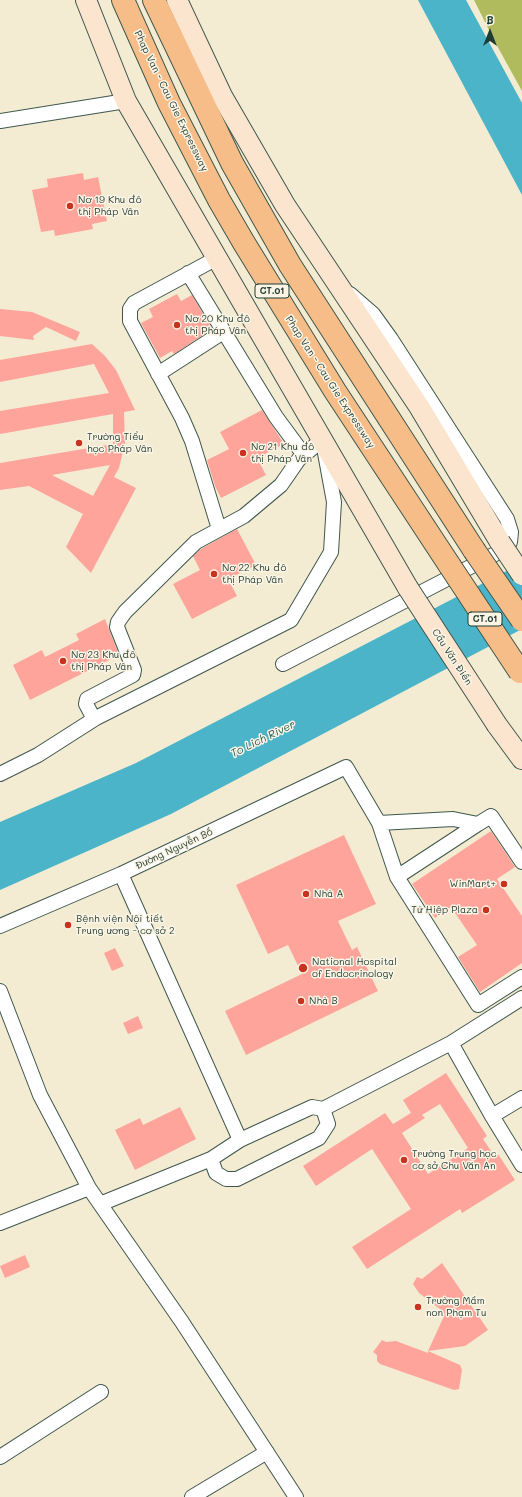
<!DOCTYPE html>
<html>
<head>
<meta charset="utf-8">
<style>
	body { margin:0 }
	#map { position:relative; width:522px; height:1497px; overflow:hidden; background:#f3ecd3; font-family:Mali,sans-serif }
	canvas { display:block }
	.north { position:absolute; left:470px; top:12px; width:40px; height:40px; -webkit-text-stroke:3px #fcf5e5; paint-order:stroke; rotate:0deg; font-size:11px; font-weight:700; line-height:16px; text-align:center; color:#1f3d34 }
	.north::after { content:''; display:block; margin:auto; width:14px; height:18px; background:#1f3d34; clip-path:polygon(50% 0,100% 100%,50% 72%,0 100%) }
</style>
</head>
<body>
<div id="map">
<canvas width="522" height="1497"></canvas>
<div class="north">B</div>
</div>
<script>
const c = document.querySelector('canvas').getContext('2d');
c.lineJoin = 'round';
function paint(path, color) {
  c.fillStyle = color;
  c.fill(path, 'evenodd');
}
function toPath(rows) {
  const path = new Path2D();
  for (const r of rows) {
    path.moveTo(r[0], r[1]);
    for (let i = 2; i < r.length; i += 2) path.lineTo(r[i], r[i + 1]);
  }
  return path;
}
function trace(path, color, width, dash) {
  c.strokeStyle = color;
  c.lineWidth = width;
  c.lineCap = dash ? 'butt' : 'round';
  c.setLineDash(dash || []);
  c.stroke(path);
}
function write(font, color, halo, rows, align = 'center') {
  c.font = font + ' Mali,sans-serif';
  c.lineWidth = 3;
  c.setLineDash([]);
  c.textBaseline = 'middle';
  c.strokeStyle = halo;
  c.fillStyle = color;
  for (const [text, x, y, turn = 0] of rows) {
    c.save();
    c.translate(x, y);
    c.rotate((+turn || 0) * Math.PI / 180);
    c.textAlign = isNaN(turn) ? turn : align;
    if (halo) c.strokeText(text, 0, 0);
    c.fillText(text, 0, 0);
    c.restore();
  }
}
paint(toPath([
	[474,0,522,0,522,91,495,42]
]), '#afbb5d');
paint(toPath([
	[418,0,466,0,522,103,522,195],
	[522,563,522,629,171,814,0,890,0,822,136,763]
]), '#4bb4c9');
paint(toPath([
	[83,173,84,180,98,177,107,221,92,224,93,229,55,236,54,230,41,232,32,190,48,187,47,179],
	[177,294,181,301,192,295,212,329,174,354,172,351,160,358,141,323,153,317,149,309],
	[0,309,32,312,80,332,76,341,46,327,33,336,34,340,0,336],
	[92,344,105,356,116,370,135,410,124,412,125,443,119,468,114,477,136,488,91,573,66,547,83,514,29,486,0,490,0,463,113,444,113,414,0,434,0,411,109,393,94,364,0,382,0,360],
	[110,465,93,496,52,475],
	[262,410,284,444,257,458,266,475,221,498,215,486,207,460,229,449,220,432],
	[237,529,256,565,228,579,237,596,192,619,173,584,200,570,193,556,201,549],
	[105,619,119,655,30,700,13,665,42,650,45,657,79,640,76,634],
	[491,831,515,867,497,879,522,916,522,963,480,992,458,957,477,945,451,907,435,918,412,884],
	[344,835,376,904,338,921,352,950,357,947,378,991,246,1055,225,1011,302,974,288,945,268,954,236,885],
	[115,948,124,966,112,971,104,953],
	[138,1016,143,1028,128,1034,123,1023],
	[446,1073,487,1136,483,1139,495,1157,498,1154,515,1180,462,1213,460,1209,367,1269,352,1247,411,1209,372,1149,316,1186,303,1166,385,1113,393,1124,411,1113,403,1100],
	[440,1104,468,1148,428,1174,402,1133,425,1118,422,1115],
	[180,1107,196,1139,135,1170,115,1130,140,1118,143,1125],
	[25,1255,30,1267,5,1278,0,1266],
	[442,1263,488,1330,465,1346,428,1351,445,1314,440,1309,419,1293,413,1284,417,1277,422,1279],
	[382,1340,386,1342,396,1341,428,1353,428,1351,460,1365,462,1370,459,1389,454,1390,380,1364,377,1361,377,1355,373,1352]
]), '#fea49b');
const street = toPath([
	[0,121,126,101],
	[217,258,134,303,130,309,130,321,182,418,192,441,219,529],
	[188,273,276,417,304,455],
	[158,374,223,332],
	[283,664,499,552,510,542,511,532,507,519,391,339,373,314,350,294],
	[94,719,86,704,87,699,133,675,134,670,117,627,118,622,125,612,196,542,244,516,281,485,299,459,323,439],
	[0,774,38,755,96,718,291,620,331,552,334,502,325,453],
	[379,823,453,819,478,824,491,816,522,862],
	[121,874,240,1140],
	[397,877,478,824],
	[0,926,121,874,346,767,379,823,397,877,478,1005,522,977],
	[0,991,40,1095,89,1188,182,1322,296,1497],
	[451,1043,492,1116,522,1165],
	[492,1116,522,1098],
	[211,1159,216,1173,226,1179,237,1179,319,1138,328,1124,323,1109],
	[100,1204,211,1159,240,1140,312,1107,323,1109,451,1043,522,998],
	[0,1223,89,1188],
	[0,1457,101,1392],
	[192,1497,267,1452]
]);
const secondary = toPath([
	[86,0,126,101,408,588],
	[177,0,222,96,285,205,420,408,500,542],
	[497,725,522,759]
]);
const highway = toPath([
	[123,0,169,103,219,200,244,243,335,391,450,566],
	[154,0,232,163,290,265,474,550]
]);
trace(street, '#3f574c', 16);
trace(secondary, '#3f574c', 22);
trace(highway, '#3f574c', 24);
trace(street, '#fff', 14);
trace(secondary, '#fce5cf', 20);
trace(highway, '#f7bd88', 22);
const secondaryBridge = toPath([
	[500,542,522,575],
	[408,588,497,725]
]);
const highwayBridge = toPath([
	[474,550,522,620],
	[450,566,520,672]
]);
trace(secondaryBridge, '#3f574c', 22, []);
trace(highwayBridge, '#3f574c', 24, []);
trace(secondaryBridge, '#fce5cf', 20);
trace(highwayBridge, '#f7bd88', 22);
for (const [x, y, r, color] of [
	[70,206,4,"#c8321e"],
	[177,325,4,"#c8321e"],
	[79,443,4,"#c8321e"],
	[243,453,4,"#c8321e"],
	[214,574,4,"#c8321e"],
	[63,661,4,"#c8321e"],
	[504,884,4,"#c8321e"],
	[306,894,4,"#c8321e"],
	[486,910,4,"#c8321e"],
	[68,925,4,"#c8321e"],
	[303,968,5,"#c8321e"],
	[301,1001,4,"#c8321e"],
	[404,1160,4,"#c8321e"],
	[418,1307,4,"#c8321e"]
]) {
  const dot = new Path2D();
  dot.arc(x, y, r, 0, 2 * Math.PI);
  c.fillStyle = color;
  c.fill(dot);
  trace(dot, '#fcf5e5', 1.5);
}
for (const [x, y, w] of [
	[272,291,34],
	[485,619,34]
]) {
  const box = new Path2D();
  box.roundRect(x - w / 2, y - 7, w, 14, 3);
  c.fillStyle = '#fcf5e5';
  c.fill(box);
  trace(box, '#1f3d34', 1);
}
write('bold 9px', '#1f3d34', null, [
	["CT.01",272,291],
	["CT.01",485,619]
]);
write('10px', '#1f3d34', '#fcf5e5', [
	["Phap Van - Cau Gie Expressway",171,101,64],
	["Phap Van - Cau Gie Expressway",330,382,57],
	["Cầu Văn Điển",452,657,57],
	["Đường Nguyễn Bồ",174,849,-25]
]);
write('10px', '#1f3d34', '#fcf5e5', [
	["Nơ 19 Khu đô",78,200],
	["thị Pháp Vân",78,212],
	["Nơ 20 Khu đô",185,319],
	["thị Pháp Vân",185,331],
	["Trường Tiểu",87,437],
	["học Pháp Vân",87,449],
	["Nơ 21 Khu đô",251,447],
	["thị Pháp Vân",251,459],
	["Nơ 22 Khu đô",222,568],
	["thị Pháp Vân",222,580],
	["Nơ 23 Khu đô",71,655],
	["thị Pháp Vân",71,667],
	["WinMart+",496,884,"right"],
	["Nhà A",314,894],
	["Tứ Hiệp Plaza",478,910,"right"],
	["Bệnh viện Nội tiết",76,919],
	["Trung ương - cơ sở 2",76,931],
	["National Hospital",312,962],
	["of Endocrinology",312,974],
	["Nhà B",309,1001],
	["Trường Trung học",412,1154],
	["cơ sở Chu Văn An",412,1166],
	["Trường Mầm",426,1301],
	["non Phạm Tu",426,1313]
], 'left');
write('italic 11px', '#2a5b59', '#fcf5e5', [
	["To Lich River",263,739,-26]
]);
</script>
</body>
</html>
